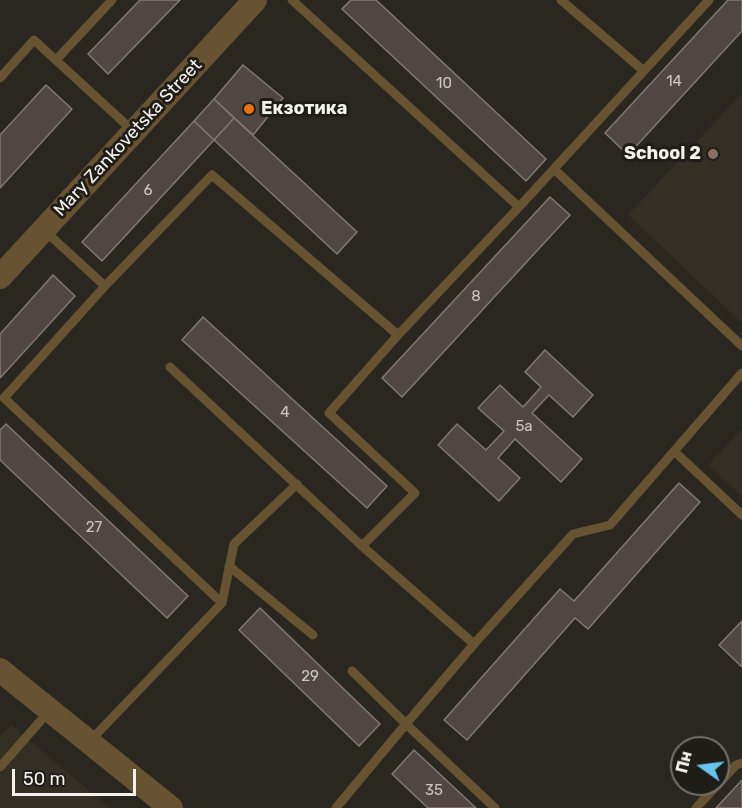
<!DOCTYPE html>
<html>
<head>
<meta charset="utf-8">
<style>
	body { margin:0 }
	#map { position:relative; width:742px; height:808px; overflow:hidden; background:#292720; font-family:Rubik,sans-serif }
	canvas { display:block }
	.north { position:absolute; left:670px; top:736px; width:60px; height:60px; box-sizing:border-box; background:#1f1d17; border:2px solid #74726d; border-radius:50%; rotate:284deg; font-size:16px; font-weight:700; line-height:24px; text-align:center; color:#f3f2ed }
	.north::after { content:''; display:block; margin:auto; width:21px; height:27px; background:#67c4ef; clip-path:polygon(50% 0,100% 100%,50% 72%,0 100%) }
	.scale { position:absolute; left:12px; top:769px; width:124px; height:27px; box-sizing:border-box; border:3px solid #f3f2ed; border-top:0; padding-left:8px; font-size:18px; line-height:21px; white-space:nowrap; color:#f3f2ed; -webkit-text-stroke:4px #1f1d17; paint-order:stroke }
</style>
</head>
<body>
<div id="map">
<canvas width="742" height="808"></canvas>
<div class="north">Пн</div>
<div class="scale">50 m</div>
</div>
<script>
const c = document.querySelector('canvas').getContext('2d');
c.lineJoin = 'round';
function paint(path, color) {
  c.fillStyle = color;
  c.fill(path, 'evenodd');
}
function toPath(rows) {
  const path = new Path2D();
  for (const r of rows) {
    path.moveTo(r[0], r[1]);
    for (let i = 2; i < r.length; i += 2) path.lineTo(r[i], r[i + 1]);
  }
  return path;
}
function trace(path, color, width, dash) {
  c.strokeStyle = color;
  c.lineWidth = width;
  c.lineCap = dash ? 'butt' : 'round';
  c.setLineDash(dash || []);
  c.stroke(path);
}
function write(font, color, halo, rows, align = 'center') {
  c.font = font + ' Rubik,sans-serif';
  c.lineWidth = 6;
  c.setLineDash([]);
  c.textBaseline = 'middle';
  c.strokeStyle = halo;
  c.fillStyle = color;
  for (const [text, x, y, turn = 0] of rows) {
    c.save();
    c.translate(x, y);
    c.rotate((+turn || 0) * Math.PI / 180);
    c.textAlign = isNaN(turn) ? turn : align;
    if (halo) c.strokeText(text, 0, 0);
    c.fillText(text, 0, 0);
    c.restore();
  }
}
paint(toPath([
	[742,93,742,323,628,215],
	[742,429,742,497,708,465],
	[11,725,110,808,0,808,0,737]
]), '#332f22');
const building = toPath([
	[140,0,180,0,108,74,88,54,140,0],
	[351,0,376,0,546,159,526,181,342,9,351,0],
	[728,0,742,0,742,31,628,155,605,133,728,0],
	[243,65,283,98,253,135,214,99,243,65],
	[46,85,72,109,0,188,0,135,46,85],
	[214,99,234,118,214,140,194,121,214,99],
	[234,118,357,232,337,254,214,140,234,118],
	[194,121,214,140,102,261,82,242,194,121],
	[550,197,570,215,402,397,382,378,550,197],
	[53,275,75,296,0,378,0,334,53,275],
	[203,317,387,486,367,508,182,340,203,317],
	[545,350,593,395,573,417,549,395,532,413,582,459,561,482,515,439,498,458,520,478,499,501,438,445,457,424,486,450,504,431,478,408,500,385,523,407,541,387,525,372,545,350],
	[6,424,188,596,167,618,0,460,0,430,6,424],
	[679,483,700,502,588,629,575,618,467,740,444,720,560,589,574,601,679,483],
	[260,608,380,724,359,746,239,630,260,608],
	[742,621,742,667,719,645,742,621],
	[414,750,476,808,428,808,392,774,414,750],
	[742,780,742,808,716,808,742,780]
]);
paint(building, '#504745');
trace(building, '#827876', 1.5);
trace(toPath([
	[292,0,519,207,398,335],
	[561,0,644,71],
	[56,60,112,0],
	[0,78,34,40,132,130],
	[554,169,742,346],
	[519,207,709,0],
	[45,231,105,286,4,398,222,603,89,742],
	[105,286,212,175,398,335,329,413,415,493,362,546,170,367],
	[674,451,742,515],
	[362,546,474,644,573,534,610,525,742,373],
	[229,566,313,635],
	[222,603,234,544,297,484],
	[352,671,406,724,474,644],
	[0,767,50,710],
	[336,808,406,724,495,808],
	[696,808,736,765,742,763]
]), '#675331', 9);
trace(toPath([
	[0,277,255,0],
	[0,670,171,808]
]), '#675331', 24);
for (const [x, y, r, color] of [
	[249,109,6,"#e8710a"],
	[713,154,6,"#8d6e63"]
]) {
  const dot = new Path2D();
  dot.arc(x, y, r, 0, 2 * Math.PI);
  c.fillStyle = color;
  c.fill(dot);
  trace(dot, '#1f1d17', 2);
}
write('15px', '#cac7c3', null, [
	["14",674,82],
	["10",444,84],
	["6",148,191],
	["8",476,297],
	["4",285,413],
	["5а",524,427],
	["27",94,528],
	["29",310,677],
	["35",434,791]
]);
write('bold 18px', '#f3f2ed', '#1f1d17', [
	["Екзотика",261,109],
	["School 2",701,154,"right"]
], 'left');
write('18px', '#f3f2ed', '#1f1d17', [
	["Mary Zankovetska Street",128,138,-47]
]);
</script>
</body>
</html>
